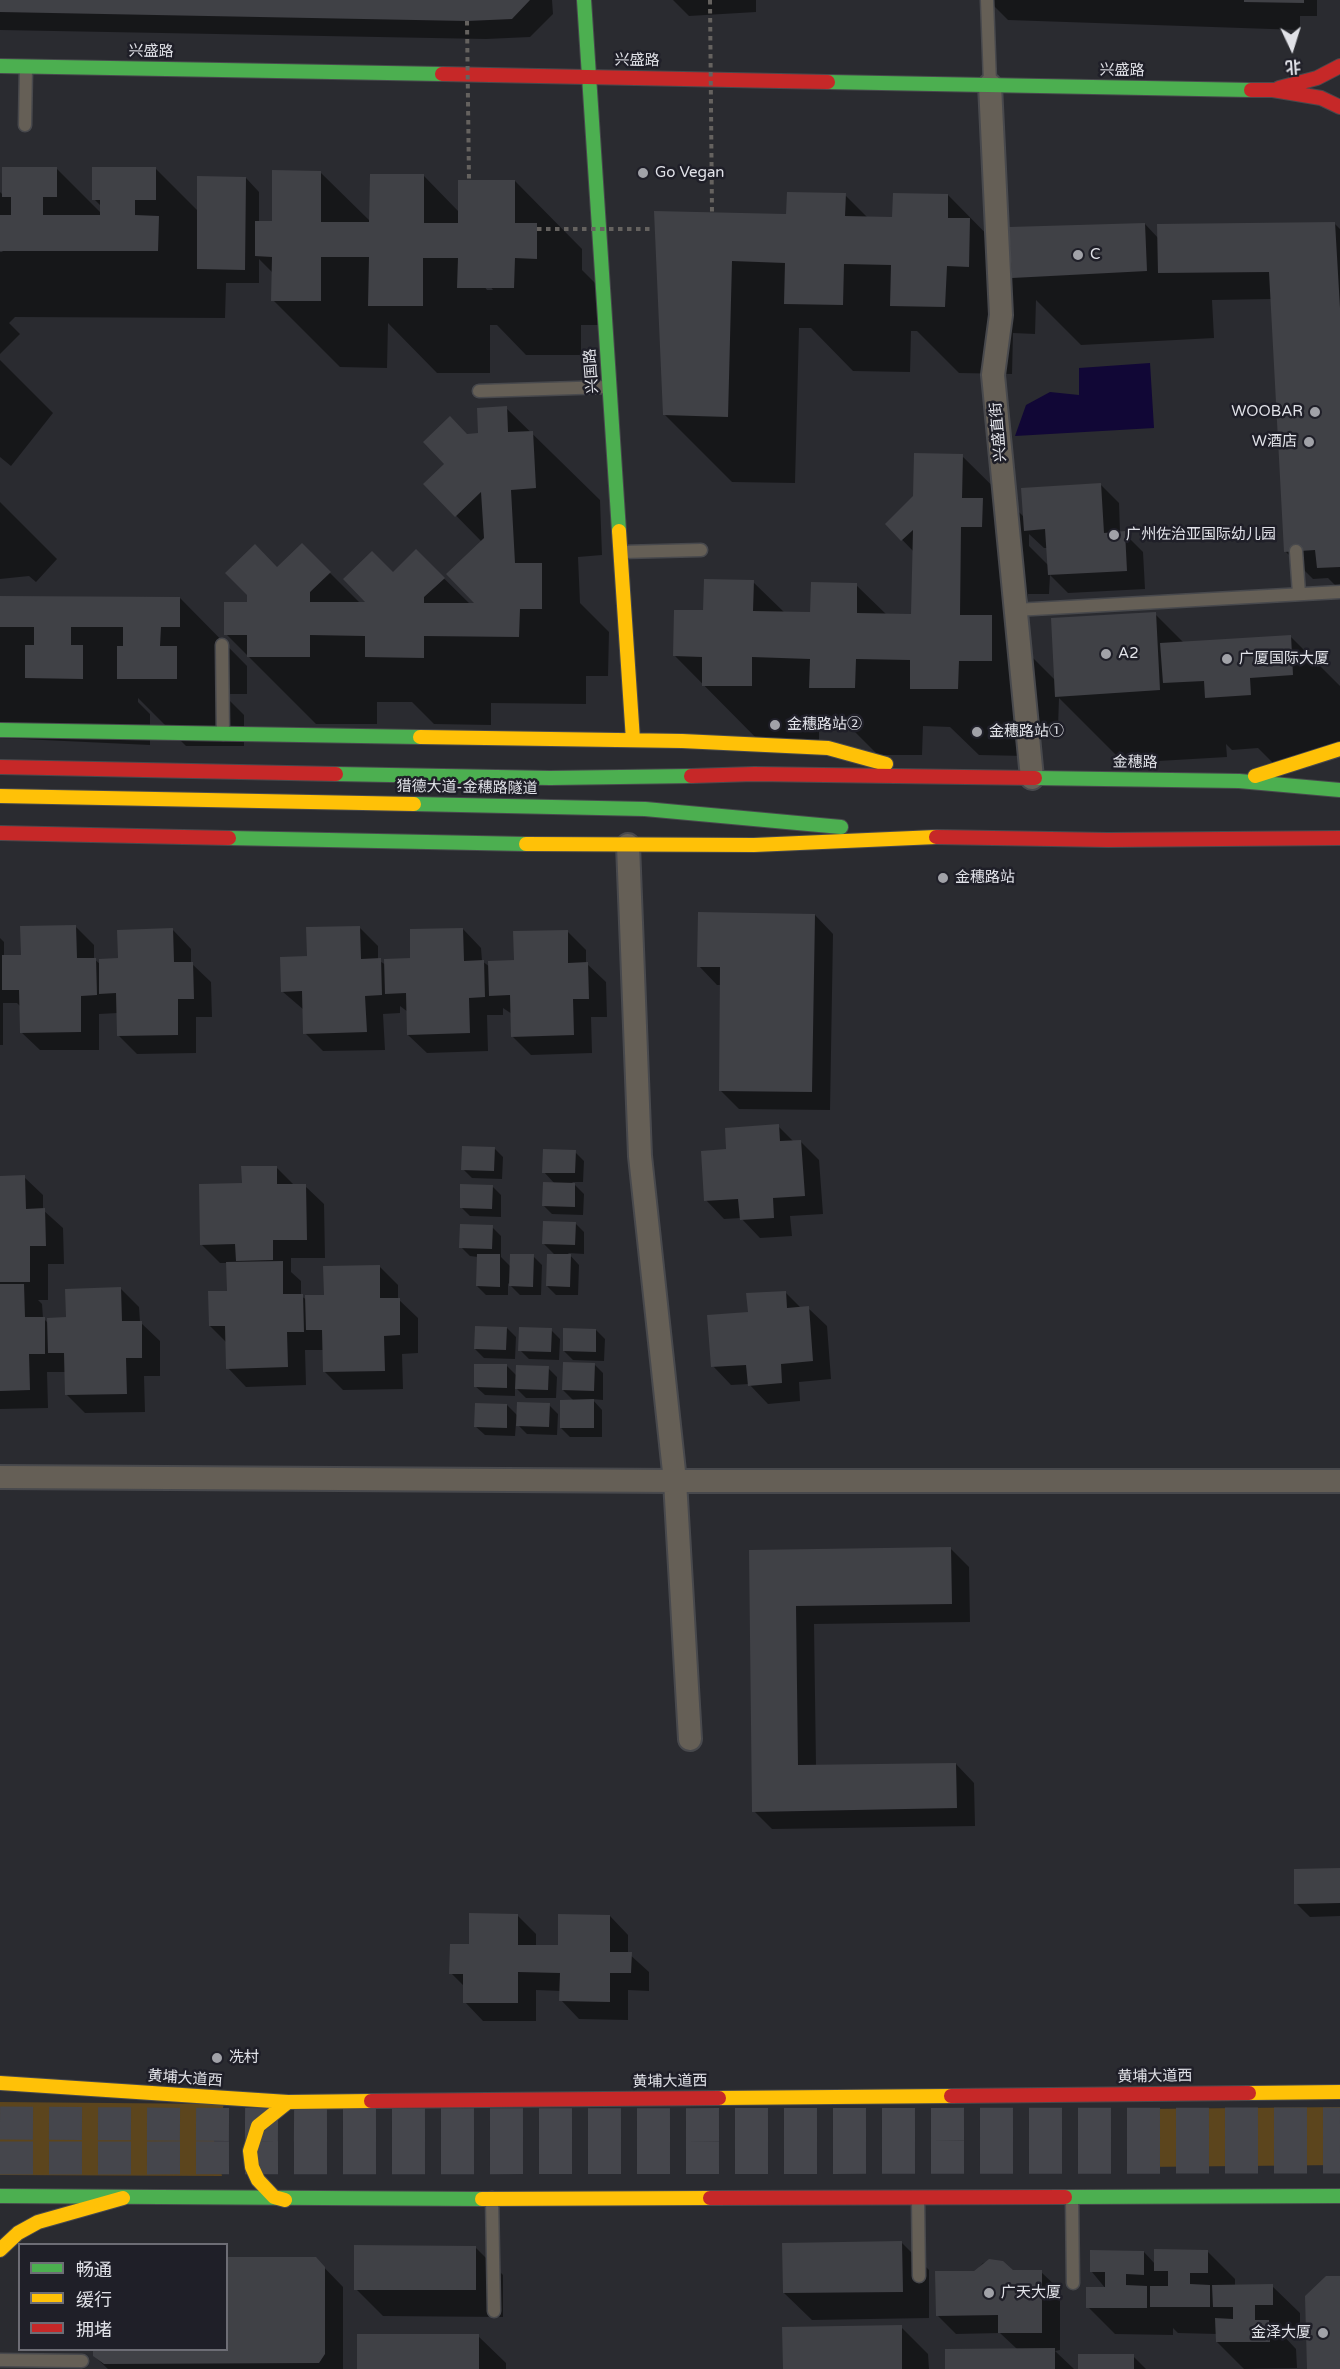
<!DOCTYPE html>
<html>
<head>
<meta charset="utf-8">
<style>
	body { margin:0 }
	#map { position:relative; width:1340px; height:2369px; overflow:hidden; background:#2a2b30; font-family:"Varela Round","Noto Sans SC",sans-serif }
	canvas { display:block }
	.legend { position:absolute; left:18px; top:2243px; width:210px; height:108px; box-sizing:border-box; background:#1f1f28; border:2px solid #6d6d75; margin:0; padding:8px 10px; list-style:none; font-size:18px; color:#e1e2e8 }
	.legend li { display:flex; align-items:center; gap:12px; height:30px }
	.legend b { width:30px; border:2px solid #6d6d75 }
	.north { position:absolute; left:1262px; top:18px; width:60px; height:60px; -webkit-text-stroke:4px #1f1f28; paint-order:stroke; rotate:176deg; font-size:16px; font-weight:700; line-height:24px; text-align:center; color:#e1e2e8 }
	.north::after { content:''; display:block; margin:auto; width:21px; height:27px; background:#e1e2e8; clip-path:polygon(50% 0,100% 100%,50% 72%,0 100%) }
</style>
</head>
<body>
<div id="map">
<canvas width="1340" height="2369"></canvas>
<ul class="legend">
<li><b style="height:8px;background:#4caf50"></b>畅通</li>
<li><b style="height:8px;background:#ffc107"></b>缓行</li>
<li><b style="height:8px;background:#c62828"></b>拥堵</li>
</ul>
<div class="north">北</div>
</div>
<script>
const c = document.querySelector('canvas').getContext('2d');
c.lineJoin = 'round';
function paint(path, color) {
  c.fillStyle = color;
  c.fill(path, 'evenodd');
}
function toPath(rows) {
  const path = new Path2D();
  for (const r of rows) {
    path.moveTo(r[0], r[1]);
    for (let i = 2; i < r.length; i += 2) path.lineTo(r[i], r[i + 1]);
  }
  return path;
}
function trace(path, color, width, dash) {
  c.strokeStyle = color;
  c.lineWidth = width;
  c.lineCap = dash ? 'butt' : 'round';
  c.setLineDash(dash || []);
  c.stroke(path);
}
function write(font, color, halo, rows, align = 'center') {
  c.font = font + ' "Varela Round","Noto Sans SC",sans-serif';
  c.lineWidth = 5;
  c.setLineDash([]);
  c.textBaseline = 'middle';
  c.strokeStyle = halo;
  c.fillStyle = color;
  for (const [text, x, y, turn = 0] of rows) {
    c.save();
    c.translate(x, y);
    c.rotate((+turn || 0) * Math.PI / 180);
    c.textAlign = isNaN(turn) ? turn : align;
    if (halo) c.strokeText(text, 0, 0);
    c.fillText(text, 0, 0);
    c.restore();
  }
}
paint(toPath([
	[0,2102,224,2104,214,2142,222,2176,0,2175],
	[1340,2107,1340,2165,1143,2167,1142,2109]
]), '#5c451d');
paint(toPath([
	[1150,363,1154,428,1015,436,1026,405,1050,392,1079,395,1079,368]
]), '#110736');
paint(toPath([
	[0,0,552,0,553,14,530,37,486,39,0,30],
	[673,0,756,0,756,12,689,16],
	[988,0,1317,0,1317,16,1300,16,1300,30,1008,20],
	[155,168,199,212,246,178,259,192,259,223,273,223,321,173,371,222,424,176,459,212,515,181,582,249,582,270,604,292,603,325,581,325,581,355,526,355,497,325,490,325,490,373,437,373,388,323,387,368,340,367,273,300,273,273,259,259,259,283,226,283,225,318,15,317,9,323,20,334,0,354,0,252,3,252,0,249,0,192,4,196,57,169,102,214,102,207,94,199],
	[484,286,490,286,493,290,487,290],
	[845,195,868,218,893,218,948,195,1012,260,1145,224,1159,239,1334,223,1340,229,1340,590,1328,578,1313,579,1285,551,1272,299,1212,300,1214,338,1081,345,1036,300,1035,334,1013,333,1012,374,959,373,917,331,911,331,910,372,853,371,811,328,799,328,795,483,732,482,665,415,656,213,788,216],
	[0,360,53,413,11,466,0,457],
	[506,408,600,500,602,555,578,557,580,603,609,632,608,676,586,676,586,704,491,703,491,725,434,724,412,702,377,702,377,724,316,724,226,634,278,568,302,545,361,604,370,604,393,574,416,551,470,604,478,605,482,542,425,484,447,464,467,436,480,435],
	[962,456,1025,518,1100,484,1119,503,1120,533,1124,533,1143,552,1145,589,1068,593,1050,575,1049,594,1028,594,1027,652,1056,681,1155,614,1184,643,1290,636,1340,686,1340,743,1274,764,1258,748,1232,750,1226,744,1227,757,1124,763,1059,698,1058,728,1026,728,1025,756,979,755,950,727,923,726,922,755,878,755,848,725,819,724,819,753,771,753,675,656,705,612,753,582,785,613,812,614,856,585,887,615,913,616,914,552,887,524],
	[1029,534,1044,548,1048,548,1049,566,1029,546],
	[0,502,57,559,36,582,29,576,0,579],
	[0,597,180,598,247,666,247,694,227,694,227,698,244,715,244,746,186,746,138,698,138,702,150,714,150,745,0,738],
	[815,915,833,934,830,1110,739,1109,720,1090,722,985,717,985,699,966],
	[76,927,94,945,94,959,100,964,119,960,173,930,191,949,191,963,211,982,212,1017,196,1017,196,1053,137,1054,118,1035,118,1013,99,1014,99,1050,40,1050,21,1032,21,1007,17,1003,3,1003,3,1045,0,1045,0,938,4,942,4,957,22,956],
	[359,927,378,946,378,960,386,965,412,960,463,929,481,948,482,961,490,967,516,962,567,931,586,950,586,963,606,982,607,1017,591,1017,592,1053,531,1055,512,1036,512,1014,503,1008,503,1015,487,1015,488,1051,427,1053,408,1035,408,1012,400,1006,400,1013,383,1014,385,1050,323,1051,305,1033,304,1010,283,992,308,958],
	[778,1126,794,1142,801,1142,819,1160,823,1214,790,1216,792,1236,760,1238,741,1218,724,1219,706,1200,727,1150],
	[494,1148,503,1157,502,1179,472,1178,463,1169],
	[575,1152,584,1161,583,1182,572,1182,584,1194,583,1215,552,1214,543,1205,555,1184,544,1172],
	[276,1167,295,1186,305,1186,324,1204,325,1258,291,1258,291,1272,301,1281,301,1296,307,1300,325,1296,379,1266,398,1285,398,1299,418,1318,418,1353,402,1354,403,1389,343,1390,325,1372,324,1350,305,1350,306,1385,246,1387,228,1368,227,1343,210,1326,228,1292,228,1263,220,1263,201,1244,243,1184],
	[0,1177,24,1177,43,1195,43,1210,63,1228,64,1264,48,1264,48,1300,38,1300,42,1304,43,1318,48,1323,67,1319,121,1289,139,1307,140,1322,160,1341,160,1376,144,1376,145,1412,85,1413,66,1394,66,1372,47,1372,48,1408,0,1409],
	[492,1186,501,1195,501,1217,470,1216,461,1207],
	[575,1223,584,1232,584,1254,568,1253,579,1265,578,1295,556,1295,547,1286,555,1255,544,1244],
	[492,1227,501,1236,501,1257,511,1267,533,1256,542,1265,541,1295,520,1295,508,1283,508,1295,486,1295,477,1286,478,1257,470,1256,461,1247],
	[785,1292,801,1308,808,1308,827,1326,831,1379,799,1382,800,1401,768,1404,749,1384,731,1385,713,1366,749,1314],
	[507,1328,516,1337,515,1359,484,1358,475,1349],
	[551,1330,560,1339,559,1360,529,1359,520,1350],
	[596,1330,605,1339,604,1361,573,1360,564,1351],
	[594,1364,603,1373,603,1400,592,1399,602,1410,602,1437,570,1437,561,1428,574,1401,563,1390],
	[507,1366,517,1376,548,1368,557,1377,556,1398,526,1398,515,1387,515,1396,485,1395,475,1386],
	[507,1405,518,1416,549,1405,558,1414,557,1435,527,1434,516,1423,515,1436,485,1435,475,1426],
	[950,1548,969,1567,970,1622,814,1624,816,1766,956,1764,974,1783,975,1826,772,1829,754,1811,750,1551],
	[1340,1869,1340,1916,1310,1917,1296,1903],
	[518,1916,536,1934,536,1946,559,1947,610,1916,628,1935,628,1953,649,1972,649,1991,628,1990,628,2020,579,2019,561,2000,561,1991,536,1990,536,2021,483,2021,465,2002,465,1987,451,1973,470,1946],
	[902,2243,929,2270,929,2318,812,2320,784,2293],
	[475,2247,503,2275,503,2317,383,2316,356,2289],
	[1207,2251,1235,2279,1235,2286,1272,2286,1300,2313,1300,2332,1280,2332,1296,2349,1297,2368,1244,2369,1217,2342,1217,2334,1178,2333,1173,2328,1173,2335,1115,2334,1088,2307,1106,2289,1092,2272,1144,2252,1155,2264],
	[315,2258,343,2287,343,2369,108,2369,94,2356,94,2350,226,2350],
	[996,2260,997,2269,1041,2272,1060,2290,1060,2350,1055,2351,1074,2369,946,2369,1017,2349,1000,2333,956,2334,937,2315,983,2263],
	[901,2327,928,2354,929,2369,784,2369],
	[478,2336,506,2363,506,2369,358,2369],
	[1133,2356,1146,2369,1079,2369]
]), '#0007');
paint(toPath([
	[0,0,530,0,512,19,467,21,0,12],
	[1244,0,1304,0,1304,3,1244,2],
	[2,167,57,167,57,197,43,197,43,215,100,215,100,200,92,200,92,167,156,167,156,200,135,200,135,215,159,216,158,251,0,251,0,215,11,215,11,197,2,197],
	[272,170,321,171,321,222,369,222,370,174,424,174,424,223,458,223,458,180,515,180,515,223,537,223,537,259,515,258,514,288,457,288,458,258,423,258,423,306,368,306,369,257,321,257,321,301,271,301,272,257,255,256,255,221,272,221],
	[197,176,246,177,245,270,197,269],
	[787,192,846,193,845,216,892,217,893,193,948,194,948,218,970,218,969,267,947,266,945,307,890,306,891,265,844,264,843,305,784,304,785,263,732,261,728,417,663,415,654,211,786,214],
	[1335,222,1340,308,1340,567,1317,568,1315,550,1284,552,1269,272,1158,273,1157,224],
	[1145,223,1147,271,1012,278,1009,227],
	[507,406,508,432,533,431,536,488,511,490,515,563,542,563,542,609,520,609,519,637,424,636,424,658,365,657,365,636,310,635,310,657,247,657,247,635,224,635,224,602,247,602,247,595,225,573,255,544,277,567,302,543,331,572,310,592,310,602,365,602,343,579,372,551,393,572,416,549,445,578,424,597,424,603,474,603,446,574,484,538,481,492,455,517,423,484,444,464,423,442,450,416,467,434,478,433,477,408],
	[914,453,963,454,962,498,983,498,982,527,961,527,960,615,992,615,992,661,959,661,958,689,910,689,910,660,856,659,855,688,809,688,810,659,752,657,752,686,702,686,702,657,673,656,674,610,703,610,704,579,754,580,753,611,810,612,811,582,857,583,857,613,911,614,913,530,901,541,885,524,913,496],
	[1101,483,1104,533,1125,531,1127,571,1048,575,1045,529,1024,531,1021,488],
	[0,596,180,597,180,627,161,627,160,646,177,646,177,679,117,679,117,646,123,646,123,627,71,627,71,645,83,645,83,679,25,678,25,645,34,645,34,627,0,627],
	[1156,612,1160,690,1055,697,1051,618],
	[1291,635,1293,675,1250,678,1251,695,1205,698,1204,681,1163,683,1160,643],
	[698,912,815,914,812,1092,719,1091,720,967,697,967],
	[76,925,77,958,96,958,97,995,81,996,81,1032,20,1033,19,990,2,990,2,955,21,955,20,926],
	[360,926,361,959,381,958,382,995,365,996,367,1032,303,1034,302,991,281,992,280,957,307,956,306,927],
	[173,928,174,962,193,962,194,999,178,999,178,1035,117,1036,116,993,99,994,99,959,118,958,117,930],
	[463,928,464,961,484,960,485,997,469,998,470,1033,407,1035,406,993,385,994,384,959,410,958,410,929],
	[568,930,568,963,588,962,589,999,573,999,574,1035,511,1037,510,995,489,996,488,961,514,960,513,931],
	[779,1124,780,1141,801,1140,805,1196,773,1198,774,1218,740,1220,738,1199,704,1201,701,1151,726,1149,725,1128],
	[462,1146,495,1147,494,1171,461,1170],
	[543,1149,576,1150,575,1173,542,1173],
	[241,1166,277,1166,277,1184,306,1184,307,1240,273,1240,273,1260,236,1261,235,1244,200,1245,199,1184,242,1183],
	[25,1175,26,1209,45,1208,46,1246,30,1246,30,1282,0,1282,0,1176],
	[543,1182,575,1183,575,1207,542,1206],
	[460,1184,493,1185,492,1209,460,1208],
	[543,1221,576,1222,575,1245,542,1244],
	[460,1224,493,1225,492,1249,459,1248],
	[477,1254,500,1254,500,1287,476,1286],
	[510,1254,534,1254,533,1287,509,1286],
	[547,1254,571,1254,570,1287,546,1286],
	[283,1261,283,1294,303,1294,304,1332,287,1332,288,1367,226,1369,225,1326,209,1326,208,1291,227,1291,226,1262],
	[380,1265,380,1298,400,1298,400,1335,384,1336,385,1371,323,1372,322,1330,306,1330,305,1295,324,1295,323,1266],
	[0,1284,24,1284,25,1317,45,1317,45,1354,29,1354,30,1390,0,1391],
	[121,1287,122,1321,142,1321,142,1358,126,1358,127,1394,65,1395,64,1353,48,1353,47,1318,66,1317,65,1289],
	[786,1291,787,1308,809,1306,813,1361,781,1364,782,1383,748,1386,746,1365,711,1367,707,1315,748,1312,746,1293],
	[475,1326,507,1327,506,1350,474,1349],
	[519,1327,552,1328,551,1352,518,1351],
	[563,1328,596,1329,596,1352,563,1351],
	[563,1362,595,1363,594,1391,562,1390],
	[474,1364,507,1364,507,1388,474,1387],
	[516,1365,549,1366,548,1390,515,1389],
	[594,1399,594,1428,560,1428,560,1400],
	[517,1402,550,1403,549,1427,516,1426],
	[475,1403,507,1404,507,1428,474,1427],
	[951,1547,952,1604,796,1606,798,1765,956,1763,957,1808,752,1812,749,1550],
	[1340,1868,1340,1903,1294,1904,1294,1869],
	[469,1913,518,1914,518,1945,558,1945,558,1914,610,1915,610,1952,632,1952,631,1973,610,1973,610,2002,559,2001,560,1973,518,1972,518,2003,463,2003,463,1974,449,1974,450,1944,469,1944],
	[902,2241,903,2292,783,2293,782,2243],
	[354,2245,476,2246,476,2290,354,2290],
	[1154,2249,1208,2250,1208,2273,1190,2273,1190,2284,1210,2285,1210,2307,1150,2307,1150,2286,1168,2286,1168,2271,1154,2271],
	[1090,2250,1144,2251,1144,2275,1126,2274,1126,2285,1147,2286,1147,2308,1086,2308,1086,2287,1105,2287,1105,2272,1090,2272],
	[226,2257,316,2257,325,2267,325,2354,319,2363,104,2364,93,2356,93,2350,226,2350],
	[989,2259,1003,2261,1013,2270,1042,2270,1042,2333,998,2333,998,2315,936,2316,935,2271,974,2271],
	[1326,2276,1340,2276,1340,2369,1307,2369,1305,2296],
	[1273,2284,1273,2305,1255,2305,1255,2320,1269,2320,1270,2342,1216,2342,1215,2318,1233,2319,1233,2307,1213,2307,1212,2285],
	[902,2325,902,2369,783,2369,782,2327],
	[357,2334,479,2334,479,2369,357,2369],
	[1055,2348,1055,2369,945,2369,945,2349],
	[1078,2354,1134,2354,1134,2369,1078,2369]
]), '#404146');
trace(toPath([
	[0,2123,311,2125,1340,2124],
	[0,2158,1340,2157]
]), '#45464c', 33, [33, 16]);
const lane = toPath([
	[987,0,990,83],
	[25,125,26,68],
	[479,391,609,387],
	[1296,551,1299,594],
	[622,552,701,550],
	[1015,610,1340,592],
	[222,645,223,734],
	[1072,2197,1073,2283],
	[492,2198,494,2311],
	[918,2199,919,2276],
	[0,2360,82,2361]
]);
const street = toPath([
	[990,85,1001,315,993,375,1032,778],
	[628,845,640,1156,675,1481,690,1739],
	[0,1477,675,1481,1340,1481]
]);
const fast = toPath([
	[584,0,619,531],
	[0,66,442,74],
	[828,82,1251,90],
	[0,730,420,737],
	[336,774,550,778,691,776],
	[1035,778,1239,781,1340,790],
	[414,804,645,809,841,827],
	[229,838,526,844],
	[0,2196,482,2199],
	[1065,2197,1340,2196]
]);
const slow = toPath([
	[619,531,633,740],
	[420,737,682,741,828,748,886,764],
	[1255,776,1340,749],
	[0,796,414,804],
	[526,844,754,845,936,837],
	[0,2083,288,2102,371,2101],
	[1249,2093,1340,2092],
	[719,2098,951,2096],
	[482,2199,710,2198],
	[285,2200,274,2197,258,2180,252,2167,250,2151,258,2126,288,2102],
	[0,2250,18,2233,38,2222,123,2198]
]);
const jam = toPath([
	[442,74,828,82],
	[1279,88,1317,78,1340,66],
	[1251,90,1273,90,1321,98,1340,107],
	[0,767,336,774],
	[691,776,754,774,1035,778],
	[0,833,229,838],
	[936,837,1108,840,1340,838],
	[951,2096,1249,2093],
	[371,2101,719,2098],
	[710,2198,1065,2197]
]);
trace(lane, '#48494d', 15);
trace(street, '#48494d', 26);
trace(fast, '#48494d', 16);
trace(slow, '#48494d', 16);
trace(jam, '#48494d', 16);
trace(lane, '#655f56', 12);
trace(street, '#655f56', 22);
trace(fast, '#4caf50', 14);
trace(slow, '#ffc107', 14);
trace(jam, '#c62828', 14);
trace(toPath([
	[710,0,712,212],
	[467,21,469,180],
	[537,229,654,229]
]), '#65625f', 4, [4.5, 4.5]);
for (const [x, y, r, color] of [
	[643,173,6,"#a1a2a8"],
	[1078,255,6,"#a1a2a8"],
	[1315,412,6,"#a1a2a8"],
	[1309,442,6,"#a1a2a8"],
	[1114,535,6,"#a1a2a8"],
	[1106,654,6,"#a1a2a8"],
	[1227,659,6,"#a1a2a8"],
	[775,725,6,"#a1a2a8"],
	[977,732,6,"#a1a2a8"],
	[943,878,6,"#a1a2a8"],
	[217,2058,6,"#a1a2a8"],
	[989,2293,6,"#a1a2a8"],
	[1323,2333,6,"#a1a2a8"]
]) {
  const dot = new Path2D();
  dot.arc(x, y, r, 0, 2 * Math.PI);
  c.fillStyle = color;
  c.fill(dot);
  trace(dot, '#1f1f28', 2);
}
write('15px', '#e1e2e8', '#1f1f28', [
	["兴盛路",151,52,1],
	["兴盛路",637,61,1],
	["兴盛路",1122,71,1],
	["兴国路",592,371,-94],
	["兴盛直街",999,432,-95],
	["金穗路",1135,763,1],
	["猎德大道-金穗路隧道",467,788,1],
	["黄埔大道西",1155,2077,-1],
	["黄埔大道西",185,2079,4],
	["黄埔大道西",670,2082,-1]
]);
write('15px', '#e1e2e8', '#1f1f28', [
	["Go Vegan",655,173],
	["C",1090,255],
	["WOOBAR",1303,412,"right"],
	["W酒店",1297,442,"right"],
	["广州佐治亚国际幼儿园",1126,535],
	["A2",1118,654],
	["广厦国际大厦",1239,659],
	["金穗路站②",787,725],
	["金穗路站①",989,732],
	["金穗路站",955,878],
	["冼村",229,2058],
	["广天大厦",1001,2293],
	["金泽大厦",1311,2333,"right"]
], 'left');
</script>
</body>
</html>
